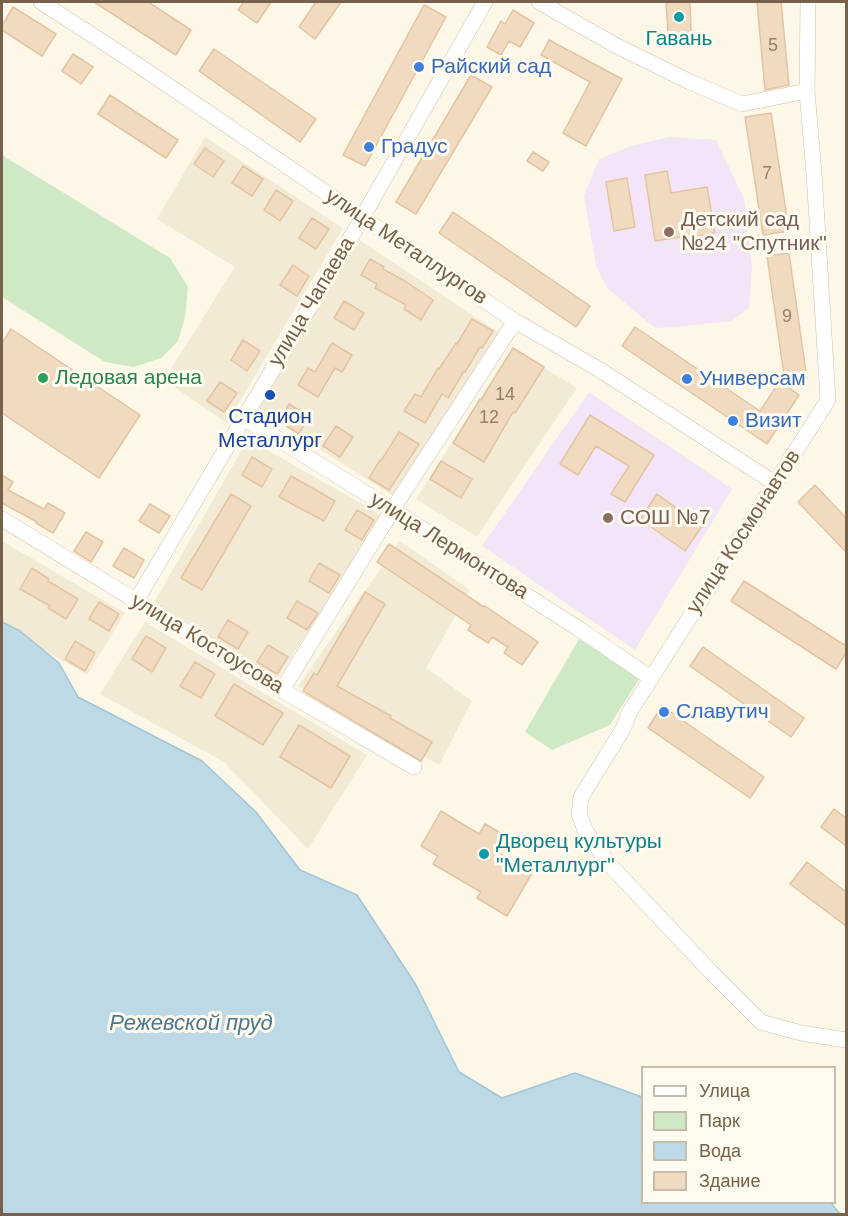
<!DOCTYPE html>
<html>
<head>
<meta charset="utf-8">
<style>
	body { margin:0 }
	#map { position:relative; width:848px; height:1216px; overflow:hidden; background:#fcf7e7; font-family:Arial,sans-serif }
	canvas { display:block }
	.frame { position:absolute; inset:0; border:3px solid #75614c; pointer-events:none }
	.legend { position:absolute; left:641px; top:1066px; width:195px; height:138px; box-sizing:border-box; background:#fffbee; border:2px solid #c8bdad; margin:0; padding:8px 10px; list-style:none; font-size:18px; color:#75614c }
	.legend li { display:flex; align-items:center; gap:12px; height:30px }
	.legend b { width:30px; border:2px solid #c8bdad }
</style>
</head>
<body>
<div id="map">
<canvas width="848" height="1216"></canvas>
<div class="frame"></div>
<ul class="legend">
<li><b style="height:8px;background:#fff"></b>Улица</li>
<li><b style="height:16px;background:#cfe9c6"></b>Парк</li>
<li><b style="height:16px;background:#bcd9e5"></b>Вода</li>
<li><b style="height:16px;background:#f1dbc0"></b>Здание</li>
</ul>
</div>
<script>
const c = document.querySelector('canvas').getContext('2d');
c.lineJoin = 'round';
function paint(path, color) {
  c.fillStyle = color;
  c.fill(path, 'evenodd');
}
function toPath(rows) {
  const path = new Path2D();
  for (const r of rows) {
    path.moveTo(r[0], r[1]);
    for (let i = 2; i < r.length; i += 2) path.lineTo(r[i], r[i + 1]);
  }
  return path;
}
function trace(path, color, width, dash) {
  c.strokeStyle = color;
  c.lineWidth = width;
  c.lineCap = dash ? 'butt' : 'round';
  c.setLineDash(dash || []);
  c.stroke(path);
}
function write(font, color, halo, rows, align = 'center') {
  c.font = font + ' Arial,sans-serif';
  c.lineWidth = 6;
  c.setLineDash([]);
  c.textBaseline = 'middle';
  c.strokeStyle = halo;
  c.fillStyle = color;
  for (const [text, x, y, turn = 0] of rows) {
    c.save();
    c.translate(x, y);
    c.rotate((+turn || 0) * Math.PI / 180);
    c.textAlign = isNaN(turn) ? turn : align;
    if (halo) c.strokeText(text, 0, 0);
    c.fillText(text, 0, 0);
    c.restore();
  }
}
paint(toPath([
	[205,137,343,228,227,423,164,380,235,267,157,219],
	[359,240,501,334,395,497,258,410],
	[512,348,577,388,477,537,416,499],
	[248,439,383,516,277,679,152,606],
	[2,541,125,613,87,675,2,625],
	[400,541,470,590,426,668,472,701,439,765,298,686],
	[145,622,367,755,308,849,224,762,100,694]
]), '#f3ead6');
paint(toPath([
	[669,137,716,140,744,199,752,265,749,308,731,321,676,327,655,328,607,288,596,266,584,196,599,159,631,146],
	[589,392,732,489,635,650,482,546]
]), '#f4e4f8');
paint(toPath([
	[2,155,170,258,188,287,185,317,178,341,161,358,134,367,105,362,2,297],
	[579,639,641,676,610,725,552,750,525,732]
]), '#cfe9c6');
const water = toPath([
	[2,622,20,631,59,663,78,697,202,761,256,812,300,870,357,895,416,985,459,1072,502,1098,575,1073,642,1097,642,1202,831,1203,840,1214,2,1214,2,622]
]);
paint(water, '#bcd9e5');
trace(water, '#a2c6d7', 1.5);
const building = toPath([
	[94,2,148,2,191,30,176,55,94,2],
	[244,2,271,2,257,23,238,10,244,2],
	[316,2,341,2,315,39,299,27,316,2],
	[666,2,690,2,691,32,668,33,666,2],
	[757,2,781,2,789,85,765,90,757,2],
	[424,5,446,17,365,166,343,155,424,5],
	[13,7,56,34,42,56,2,30,2,26,13,7],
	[513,10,534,23,520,47,509,41,501,55,487,47,501,21,505,24,513,10],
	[549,40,622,79,586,146,563,133,590,82,541,55,549,40],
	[214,49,316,119,300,142,199,71,214,49],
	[73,54,93,67,81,84,62,71,73,54],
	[471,75,492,87,416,214,396,202,471,75],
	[110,95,178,140,166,158,98,114,110,95],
	[771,113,789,231,763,235,745,117,771,113],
	[205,148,224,161,213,177,194,164,205,148],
	[533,152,549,162,543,171,527,161,533,152],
	[243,166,263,179,252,196,232,183,243,166],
	[667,171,671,193,707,187,715,233,693,237,693,235,655,241,645,175,667,171],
	[627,178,635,227,614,231,606,182,627,178],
	[276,190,293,201,280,221,264,210,276,190],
	[453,212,590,306,576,327,439,233,453,212],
	[312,218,329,229,316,249,299,238,312,218],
	[789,253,807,379,781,382,799,395,767,444,622,346,635,327,760,411,784,375,767,256,789,253],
	[370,259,384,267,383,269,405,281,433,300,421,320,404,309,406,305,375,288,377,284,361,275,370,259],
	[293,265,309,276,297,296,280,285,293,265],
	[344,301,364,313,354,330,334,318,344,301],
	[472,319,493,331,482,348,480,347,465,372,464,371,448,398,442,394,425,423,404,411,415,394,421,397,438,368,439,369,456,343,457,344,472,319],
	[11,329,140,415,99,478,2,413,2,343,11,329],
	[243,340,260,351,247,371,231,360,243,340],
	[332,343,352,355,342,372,335,368,318,397,298,385,308,368,315,372,332,343],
	[513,348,544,367,515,413,513,412,484,462,453,443,480,399,481,400,513,348],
	[220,382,237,393,224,412,207,401,220,382],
	[289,404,309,416,299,434,279,421,289,404],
	[590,415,654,455,625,502,611,494,629,466,596,446,578,475,560,464,590,415],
	[336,426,353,437,340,457,323,446,336,426],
	[399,432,419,444,389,490,369,478,380,460,381,461,399,432],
	[252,457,272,469,262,487,242,475,252,457],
	[441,461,472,479,461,498,430,479,441,461],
	[2,475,13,482,8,490,44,509,48,503,65,513,53,533,36,523,37,522,2,503,2,475],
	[291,476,335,501,324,521,279,497,291,476],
	[815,485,846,518,846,552,798,502,815,485],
	[231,494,251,506,202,590,181,578,231,494],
	[657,494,702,526,685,551,640,519,657,494],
	[150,504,170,516,159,533,139,521,150,504],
	[357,510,374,520,362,540,345,530,357,510],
	[86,532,103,542,91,562,74,551,86,532],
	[389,544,484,607,485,606,538,642,522,665,504,653,508,647,492,637,488,643,468,630,471,625,377,562,389,544],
	[124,548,144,560,134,578,113,566,124,548],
	[319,563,340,575,329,593,309,581,319,563],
	[32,568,49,579,48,581,78,599,66,619,48,608,50,606,20,589,32,568],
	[744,581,846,646,846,653,836,669,731,601,744,581],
	[365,592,385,604,337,686,391,716,390,718,432,742,421,761,303,691,314,673,317,675,365,592],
	[297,601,318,613,307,630,287,618,297,601],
	[99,602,119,614,109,631,89,619,99,602],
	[228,620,248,632,238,649,218,637,228,620],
	[146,636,166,648,152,672,132,659,146,636],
	[75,641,95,653,85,671,65,659,75,641],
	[268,645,288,657,277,674,257,662,268,645],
	[703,647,804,718,791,737,690,666,703,647],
	[195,662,215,674,201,698,180,686,195,662],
	[234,684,283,713,263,745,215,716,234,684],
	[662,706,764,777,750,798,648,728,662,706],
	[299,725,350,756,331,788,280,757,299,725],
	[834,809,846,818,846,846,821,827,834,809],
	[441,811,479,834,485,824,508,837,499,853,532,873,507,916,477,898,481,892,433,864,438,856,421,846,441,811],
	[807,862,846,892,846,926,790,884,807,862]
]);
paint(building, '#f1dbc0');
trace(building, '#e3c4a0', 1.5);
const minor = toPath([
	[41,2,132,61,515,321,600,370,776,484],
	[539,2,615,45,690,82,742,104,807,91],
	[808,2,807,91,814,173,828,400,629,713,623,729,581,797,579,814,585,830,608,863,712,973,761,1022,801,1033,846,1040],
	[244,418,393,510,579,629,651,678],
	[2,519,282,690,414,767],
	[136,601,354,232,485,2],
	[282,690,396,504,515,321]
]);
trace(minor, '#cec0ae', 16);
trace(minor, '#fff', 15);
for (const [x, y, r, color] of [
	[679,17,6,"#0f9aa8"],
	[419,67,6,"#3f7fe0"],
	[369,147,6,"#3f7fe0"],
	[669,232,6,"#8d6e63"],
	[43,378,6,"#2e9e5b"],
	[687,379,6,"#3f7fe0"],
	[270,395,6,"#1a4fb4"],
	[733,421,6,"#3f7fe0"],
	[608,518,6,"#8d6e63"],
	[664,712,6,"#3f7fe0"],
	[484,854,6,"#0f9aa8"]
]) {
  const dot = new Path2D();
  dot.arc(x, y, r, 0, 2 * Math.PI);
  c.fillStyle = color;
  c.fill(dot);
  trace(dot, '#fffbee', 2);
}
write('18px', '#948069', null, [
	["5",773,46],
	["7",767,174],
	["9",787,317],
	["14",505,395],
	["12",489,418]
]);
write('21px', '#0d838f', '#fffbee', [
	["Гавань",679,39],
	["Дворец культуры",496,842,"left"],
	["\"Металлург\"",496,866,"left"]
]);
write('21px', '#366cbe', '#fffbee', [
	["Райский сад",431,67],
	["Градус",381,147],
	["Универсам",699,379],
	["Визит",745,421],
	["Славутич",676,712]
], 'left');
write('21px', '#785e54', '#fffbee', [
	["Детский сад",681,220],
	["№24 \"Спутник\"",681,244],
	["СОШ №7",620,518]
], 'left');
write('21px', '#75614c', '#fffbee', [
	["улица Металлургов",406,247,34],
	["улица Чапаева",312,302,-59],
	["улица Космонавтов",744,532,-57],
	["улица Лермонтова",449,546,32],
	["улица Костоусова",207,644,31]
]);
write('21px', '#27864d', '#fffbee', [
	["Ледовая арена",55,378]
], 'left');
write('21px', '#164399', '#fffbee', [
	["Стадион",270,417],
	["Металлург",270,441]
]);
write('italic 22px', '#49788f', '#fffbee', [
	["Режевской пруд",191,1024]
]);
</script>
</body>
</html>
